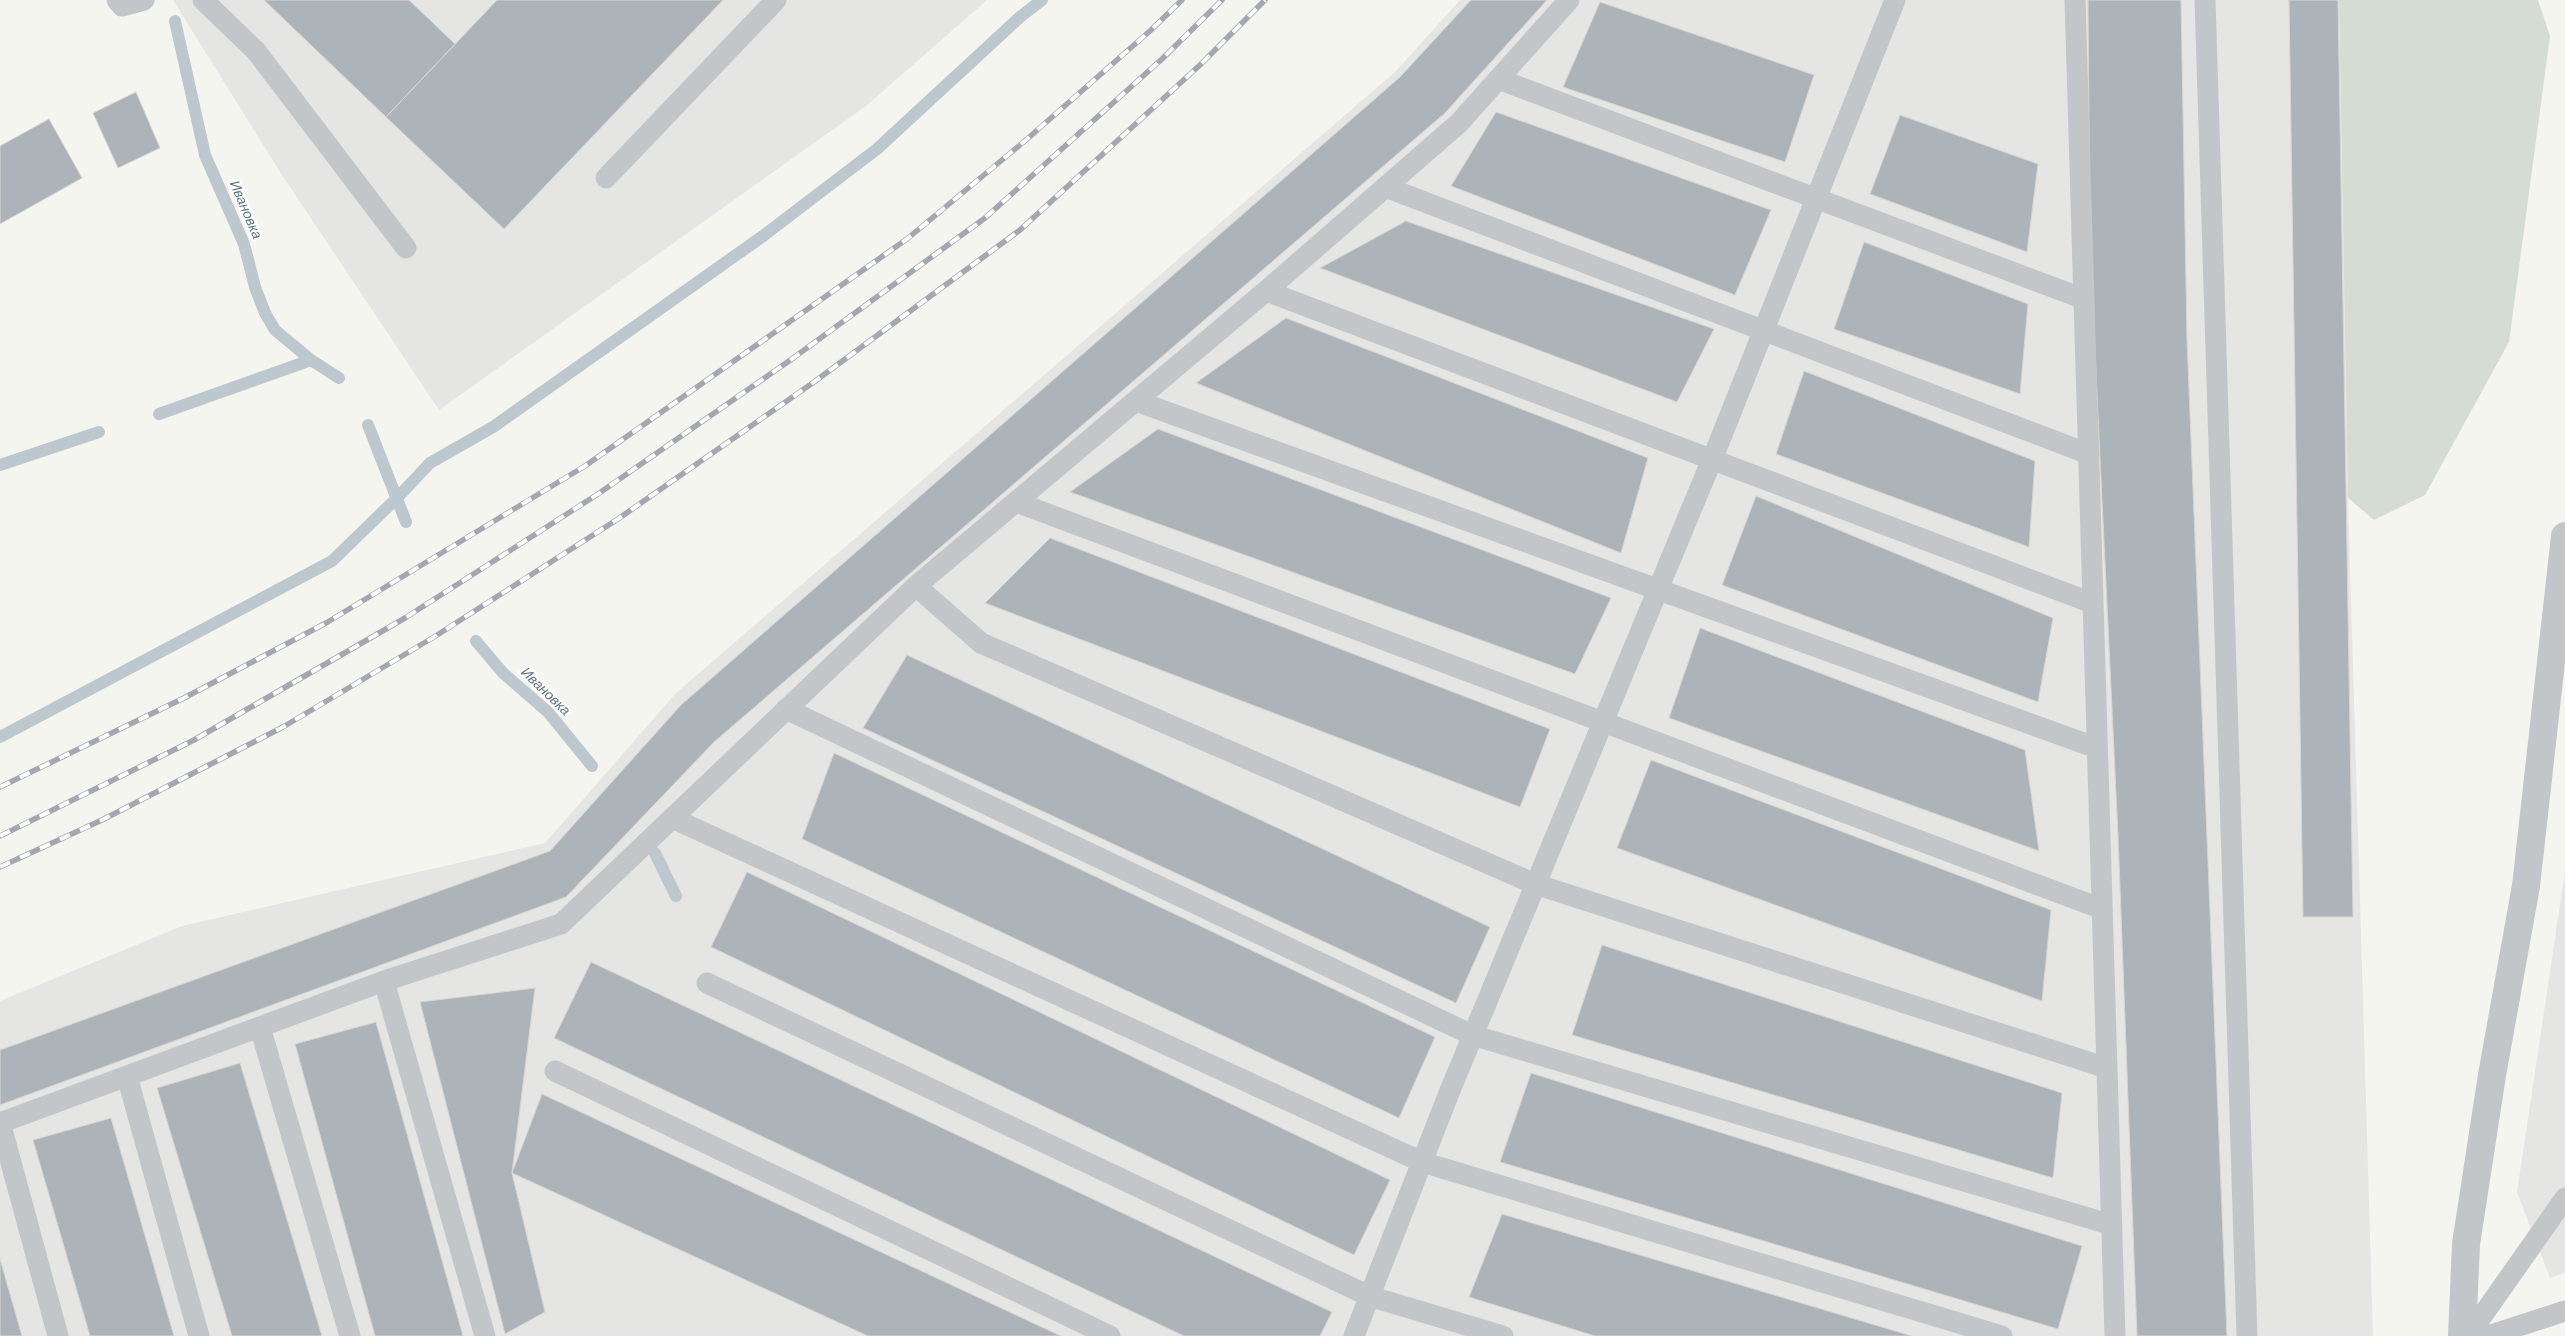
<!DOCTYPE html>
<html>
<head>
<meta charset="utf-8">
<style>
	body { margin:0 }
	canvas { display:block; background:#f5f5f0 }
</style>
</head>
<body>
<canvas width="2565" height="1336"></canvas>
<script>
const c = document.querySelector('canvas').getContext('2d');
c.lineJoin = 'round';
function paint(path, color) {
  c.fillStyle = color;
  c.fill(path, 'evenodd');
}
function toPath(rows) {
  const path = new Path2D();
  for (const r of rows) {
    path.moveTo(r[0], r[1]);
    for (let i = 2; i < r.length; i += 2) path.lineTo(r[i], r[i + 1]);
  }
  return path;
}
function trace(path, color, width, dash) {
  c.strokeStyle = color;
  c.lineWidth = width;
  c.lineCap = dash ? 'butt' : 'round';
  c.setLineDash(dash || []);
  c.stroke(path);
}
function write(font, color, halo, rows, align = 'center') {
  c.font = font + ' "DM Sans",sans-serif';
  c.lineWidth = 5;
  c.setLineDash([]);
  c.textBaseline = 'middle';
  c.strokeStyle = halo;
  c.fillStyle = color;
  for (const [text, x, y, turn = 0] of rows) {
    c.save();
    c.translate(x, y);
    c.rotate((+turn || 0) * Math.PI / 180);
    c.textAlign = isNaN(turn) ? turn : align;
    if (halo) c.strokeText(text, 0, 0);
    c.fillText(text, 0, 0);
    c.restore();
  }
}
paint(toPath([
	[173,0,987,0,866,106,439,410,280,172],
	[1460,0,2339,0,2348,498,2373,1336,0,1336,0,1001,182,926,545,843,676,693,1396,71],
	[2565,871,2565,1272,2550,1278,2517,1192]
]), '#e5e6e4');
paint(toPath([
	[2339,0,2538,0,2550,36,2509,342,2425,495,2374,520,2348,498]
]), '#d5dcd1');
trace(toPath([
	[175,21,205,155,244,244,255,287,265,313,275,330,311,360,339,378],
	[159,414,311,360],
	[368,425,406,522],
	[0,465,99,432],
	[476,641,503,673,548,712,592,766],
	[0,737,332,561,397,498,430,463,493,427,763,236,877,149,1020,17,1042,0],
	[655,853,676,896]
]), '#bcc8cd', 12);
const building = toPath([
	[264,0,409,0,455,44,386,117,264,0],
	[497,0,723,0,504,229,386,117,497,0],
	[1471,0,1547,0,1445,113,714,742,566,897,0,1105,0,1050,550,851,681,705,1400,77,1471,0],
	[2088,0,2181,0,2187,339,2227,1336,2137,1336,2118,835,2090,248,2088,0],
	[2289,0,2338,0,2353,917,2303,917,2289,0],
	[1600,2,1814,75,1785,162,1563,87,1600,2],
	[136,92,160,148,118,168,93,113,136,92],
	[1496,112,1771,210,1735,295,1451,186,1496,112],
	[1900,115,2038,164,2027,252,1870,194,1900,115],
	[49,119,82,178,0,224,0,146,49,119],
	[1406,221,1714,329,1677,402,1320,268,1406,221],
	[1864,242,2028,304,2020,394,1834,329,1864,242],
	[1286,318,1648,458,1621,553,1196,383,1286,318],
	[1804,371,2035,461,2029,547,1776,454,1804,371],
	[1158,429,1611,598,1575,674,1070,492,1158,429],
	[1756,496,2053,618,2038,702,1722,585,1756,496],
	[1050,538,1550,729,1520,807,985,603,1050,538],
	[1700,628,2025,750,2039,851,1669,718,1700,628],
	[907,655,1490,927,1456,1003,863,728,907,655],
	[834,753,1435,1037,1399,1118,802,839,834,753],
	[1651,760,2051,910,2042,1001,1617,848,1651,760],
	[747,872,1390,1180,1354,1255,711,947,747,872],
	[1602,945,2062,1093,2053,1178,1572,1035,1602,945],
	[591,962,1332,1312,1320,1336,1184,1336,554,1038,591,962],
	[535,988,512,1173,545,1312,505,1334,420,1002,535,988],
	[376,1022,463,1336,375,1336,295,1044,376,1022],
	[240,1063,322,1336,232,1336,157,1088,240,1063],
	[1531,1073,2082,1246,2058,1329,1500,1162,1531,1073],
	[542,1094,1061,1336,868,1336,512,1173,542,1094],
	[111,1118,174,1336,90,1336,33,1140,111,1118],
	[1502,1214,1912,1336,1595,1336,1469,1297,1502,1214],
	[0,1259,22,1336,0,1336,0,1259]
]);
paint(building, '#acb4b9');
trace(building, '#d6d6d3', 1);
trace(toPath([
	[117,0,122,6,144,0],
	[203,0,256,51,406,248],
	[2075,0,2115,1336],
	[2205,0,2247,1336],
	[1498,79,2084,299],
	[606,178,776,0],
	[1385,187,2089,454],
	[1266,291,2092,603],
	[1136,401,2097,748],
	[1016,502,2102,909],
	[916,586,981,643,1535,884,2107,1068],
	[786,709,1472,1035,2112,1225],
	[672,818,1422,1162,2002,1336],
	[384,981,561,924,916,586,1266,291,1459,123,1569,0],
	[707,983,1369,1296,1503,1336],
	[260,1027,350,1336],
	[555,1071,1110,1336],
	[127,1076,199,1336],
	[0,1122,58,1336],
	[0,1123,384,981,485,1336],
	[1354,1336,1449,1093,1718,445,1895,0],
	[2468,1336,2565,1198],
	[2488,1336,2565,1311]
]), '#c2c6c9', 21);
trace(toPath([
	[2462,1336,2466,1244,2492,1075,2526,886,2565,536]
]), '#c2c6c9', 28);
const rail = toPath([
	[0,787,184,698,326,623,585,466,907,239,1026,140,1151,30,1182,0],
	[0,836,194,740,405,618,598,494,789,361,985,218,1162,59,1222,0],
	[0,867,102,820,283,727,434,637,618,519,814,382,1020,230,1201,64,1265,0]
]);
trace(rail, '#a2a8ae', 5.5);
trace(rail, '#fff', 4, [11]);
write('italic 14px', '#5d7781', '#fff', [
	["Ивановка",245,210,67],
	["Ивановка",545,692,44]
]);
</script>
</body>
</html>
